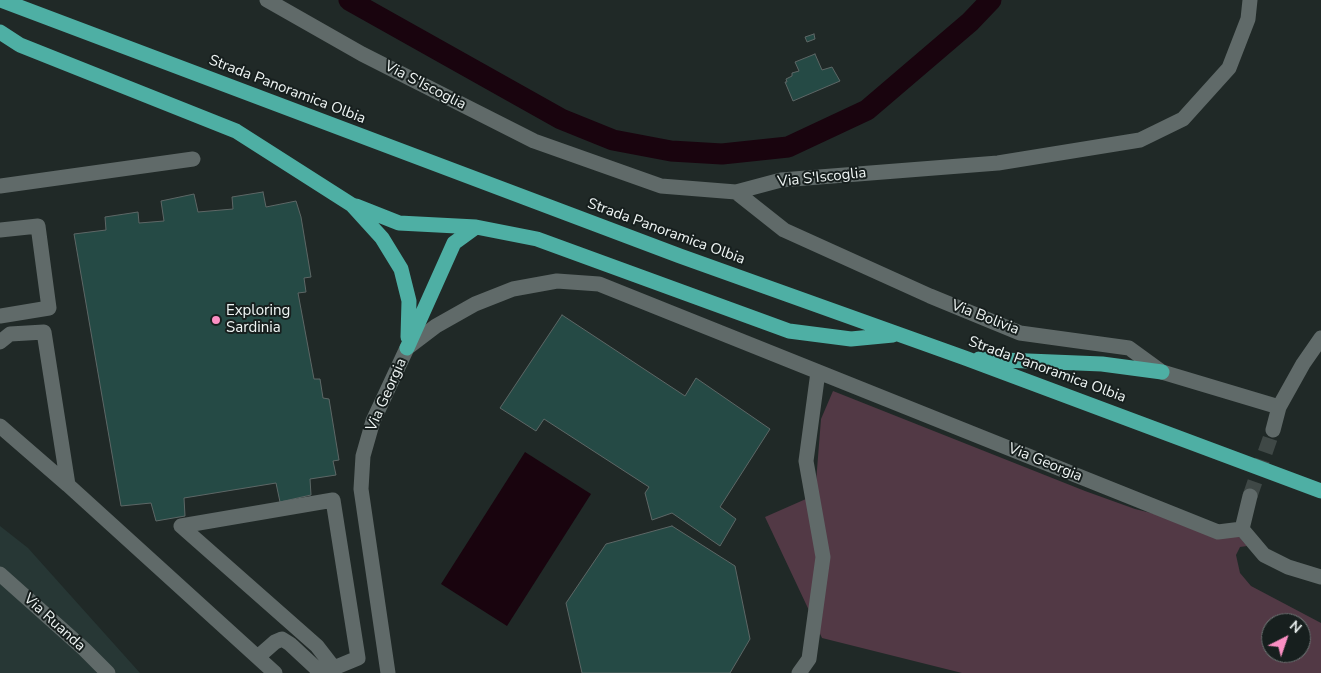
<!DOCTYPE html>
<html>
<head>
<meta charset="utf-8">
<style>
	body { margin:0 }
	#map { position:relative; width:1321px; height:673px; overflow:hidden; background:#202927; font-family:"Nunito Sans",sans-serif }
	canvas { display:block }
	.north { position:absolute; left:1261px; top:613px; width:50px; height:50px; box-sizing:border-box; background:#171f1e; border:1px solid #6d7574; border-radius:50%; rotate:41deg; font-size:14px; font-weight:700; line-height:20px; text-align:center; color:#eff5f4 }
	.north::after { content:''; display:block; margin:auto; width:18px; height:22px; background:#fb8fc3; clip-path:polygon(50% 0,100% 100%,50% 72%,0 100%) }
</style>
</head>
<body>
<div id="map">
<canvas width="1321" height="673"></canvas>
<div class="north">N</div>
</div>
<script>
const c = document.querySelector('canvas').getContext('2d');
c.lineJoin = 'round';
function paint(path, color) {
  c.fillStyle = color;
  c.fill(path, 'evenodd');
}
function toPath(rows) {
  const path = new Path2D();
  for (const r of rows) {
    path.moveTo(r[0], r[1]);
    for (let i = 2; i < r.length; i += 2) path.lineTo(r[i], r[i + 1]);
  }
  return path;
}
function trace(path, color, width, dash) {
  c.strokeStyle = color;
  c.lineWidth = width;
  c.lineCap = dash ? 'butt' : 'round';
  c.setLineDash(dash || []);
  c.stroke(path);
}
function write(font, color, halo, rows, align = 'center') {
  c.font = font + ' "Nunito Sans",sans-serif';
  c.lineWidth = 4;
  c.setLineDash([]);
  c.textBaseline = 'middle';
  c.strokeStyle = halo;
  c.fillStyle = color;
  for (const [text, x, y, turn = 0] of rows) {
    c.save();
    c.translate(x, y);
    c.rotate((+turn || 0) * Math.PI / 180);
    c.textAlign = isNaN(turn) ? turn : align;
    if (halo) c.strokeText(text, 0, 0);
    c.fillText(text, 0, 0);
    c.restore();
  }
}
paint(toPath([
	[0,526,28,548,140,673,0,673]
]), '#273735');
paint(toPath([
	[833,391,1085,491,1135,509,1215,529,1233,530,1247,546,1240,547,1236,555,1240,573,1251,586,1321,623,1321,673,962,673,822,638,765,517,815,495,821,419],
	[1271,623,1301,623,1301,653,1271,653]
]), '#523945');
paint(toPath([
	[525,452,591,494,507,626,441,584]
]), '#19040e');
trace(toPath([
	[349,0,561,119,613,140,671,151,722,154,788,147,867,110,970,22,991,0]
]), '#19040e', 21);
const building = toPath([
	[814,34,815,39,807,42,805,37,814,34],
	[815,54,822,70,832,67,840,81,793,101,785,82,787,82,786,79,792,76,792,73,799,71,795,62,815,54],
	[263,192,266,207,296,201,301,217,311,277,304,278,306,292,298,293,314,379,320,379,323,398,329,399,339,460,333,461,336,475,310,479,311,495,280,502,276,483,184,498,185,516,156,521,151,503,121,506,74,234,106,230,105,217,138,212,139,223,164,221,161,201,194,194,198,212,233,209,232,197,263,192],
	[562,315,685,396,696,378,770,429,720,507,736,519,720,546,672,513,652,520,645,493,649,487,544,419,536,431,500,408,562,315],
	[672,526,735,566,750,639,730,673,582,673,566,603,606,544,672,526]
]);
paint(building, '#254a45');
trace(building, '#5d6766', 1);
trace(toPath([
	[1250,496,1273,430]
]), '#3f4846', 15, [15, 8]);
trace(toPath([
	[267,0,362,54,534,141,661,186,736,192,781,180,998,163,1140,140,1183,119,1229,68,1248,19,1250,0],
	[0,186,193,159],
	[736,192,784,230,930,296,1020,333,1129,348,1162,372,1279,407],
	[0,230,38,226,49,308,0,316],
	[0,342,10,334,44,332,68,485],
	[0,426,68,485,275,673],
	[1273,430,1279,407,1303,364,1321,338],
	[1242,529,1264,555,1288,567,1321,577],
	[0,574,84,649,108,673],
	[259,656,275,642,282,639,290,644,318,670,334,668,358,658,333,500,181,526,317,646,334,668],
	[388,673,361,489,363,456,373,421,407,348,436,326,475,304,513,289,557,281,599,284,1218,532,1242,529,1250,496],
	[799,673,809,659,823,557,806,461,818,372]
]), '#606a69', 15);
trace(toPath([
	[1,0,680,256,965,358,1321,491],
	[0,32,20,45,236,131,352,205,382,238,401,269,409,301,408,337],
	[356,206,399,223,476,227],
	[407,348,454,243,476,227,537,239,789,331,851,339,893,335],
	[979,359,1102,364,1162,372]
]), '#4eafa4', 15);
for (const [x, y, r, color] of [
	[216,320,5,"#fb8fc3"]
]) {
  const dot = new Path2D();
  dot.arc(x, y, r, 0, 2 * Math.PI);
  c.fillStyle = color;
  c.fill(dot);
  trace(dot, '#171f1e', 2);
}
write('15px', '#eff5f4', '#171f1e', [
	["Via S'Iscoglia",425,86,27],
	["Strada Panoramica Olbia",287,90,21],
	["Via S'Iscoglia",822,178,-6],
	["Strada Panoramica Olbia",666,232,20],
	["Via Bolivia",985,318,21],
	["Strada Panoramica Olbia",1047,370,20],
	["Via Georgia",387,395,-66],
	["Via Georgia",1045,463,22],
	["Via Ruanda",54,623,42]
]);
write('15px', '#eff5f4', '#171f1e', [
	["Exploring",226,311],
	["Sardinia",226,328]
], 'left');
</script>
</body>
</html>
